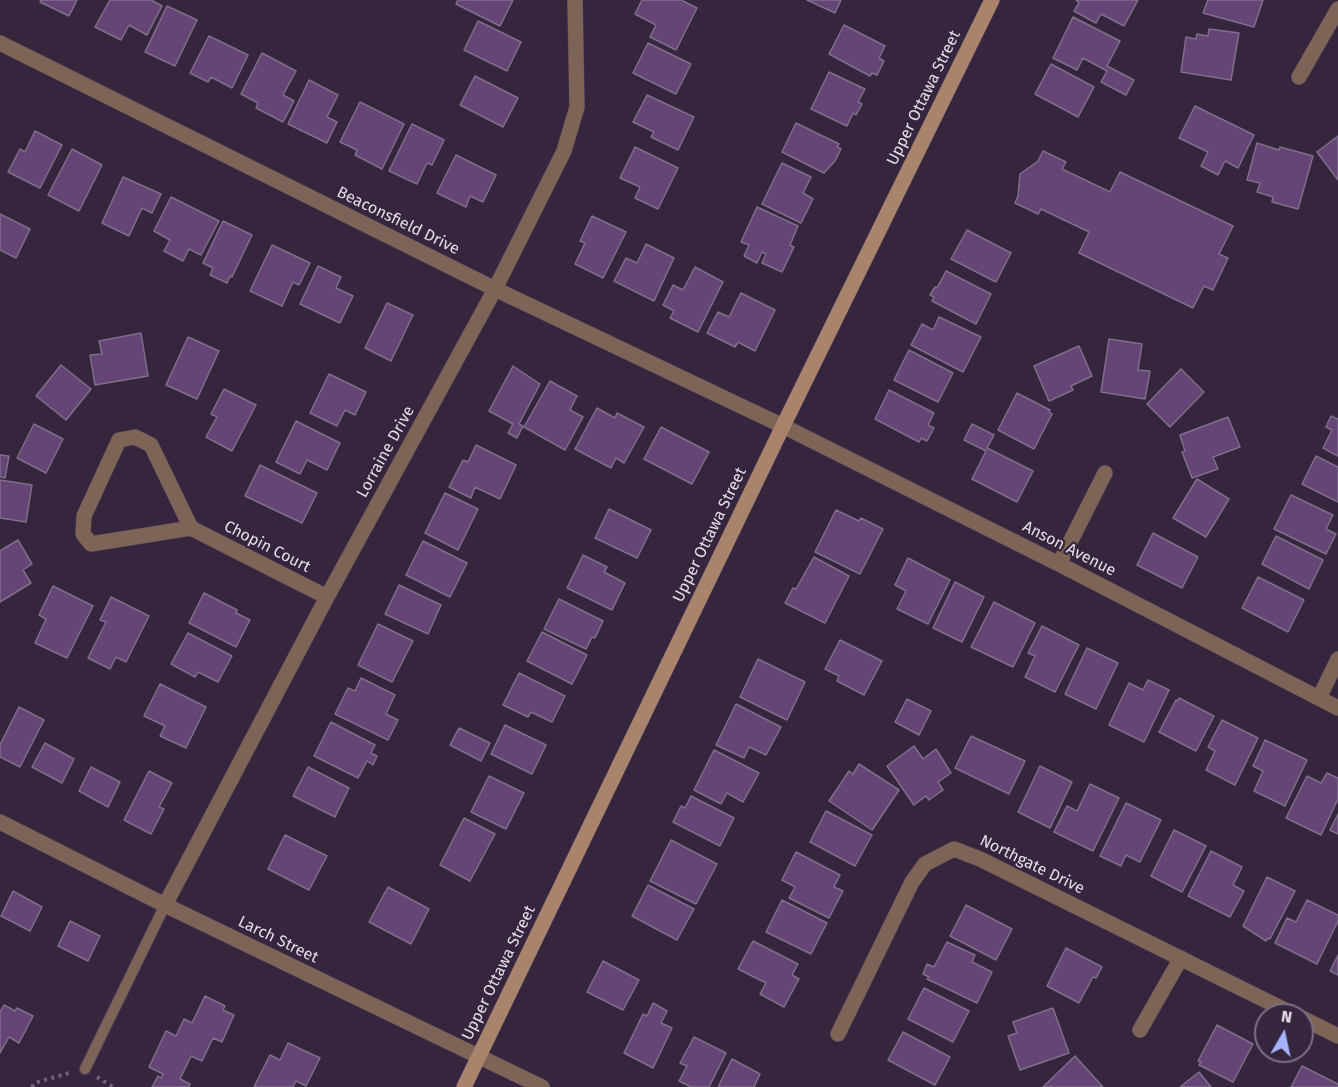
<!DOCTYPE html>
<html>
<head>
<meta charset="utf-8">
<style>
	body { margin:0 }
	#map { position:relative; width:1338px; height:1087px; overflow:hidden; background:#35263e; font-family:"Fira Sans",sans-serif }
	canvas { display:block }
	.north { position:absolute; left:1254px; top:1003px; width:60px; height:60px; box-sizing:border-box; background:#35263e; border:2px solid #7c6f83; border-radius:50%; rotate:9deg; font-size:16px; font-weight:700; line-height:24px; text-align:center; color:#e6dceb }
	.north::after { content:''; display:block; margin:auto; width:21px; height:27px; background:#a4b2fc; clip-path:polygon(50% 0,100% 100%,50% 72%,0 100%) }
</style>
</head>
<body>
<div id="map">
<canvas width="1338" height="1087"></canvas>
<div class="north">N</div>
</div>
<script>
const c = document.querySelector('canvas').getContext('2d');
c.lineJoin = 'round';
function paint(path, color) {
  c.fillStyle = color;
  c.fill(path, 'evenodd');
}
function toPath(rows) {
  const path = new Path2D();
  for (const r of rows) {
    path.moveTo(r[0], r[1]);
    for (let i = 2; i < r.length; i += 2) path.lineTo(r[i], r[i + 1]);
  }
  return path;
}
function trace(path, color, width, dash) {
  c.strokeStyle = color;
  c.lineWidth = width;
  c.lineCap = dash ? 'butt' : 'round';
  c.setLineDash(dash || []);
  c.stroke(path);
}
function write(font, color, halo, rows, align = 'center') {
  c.font = font + ' "Fira Sans",sans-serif';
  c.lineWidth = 4.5;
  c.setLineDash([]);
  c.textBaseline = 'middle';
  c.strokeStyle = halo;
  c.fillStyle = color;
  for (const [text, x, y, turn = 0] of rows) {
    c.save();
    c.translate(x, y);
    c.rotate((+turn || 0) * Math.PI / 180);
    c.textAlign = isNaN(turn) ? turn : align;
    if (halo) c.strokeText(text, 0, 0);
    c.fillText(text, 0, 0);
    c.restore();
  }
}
const building = toPath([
	[41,0,77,0,69,16,40,2,41,0],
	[110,0,151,0,162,6,147,35,129,25,121,40,95,27,110,0],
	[458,0,513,0,500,26,456,4,458,0],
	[642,0,681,0,697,8,676,50,650,37,656,25,635,14,642,0],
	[807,0,841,0,835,13,807,0],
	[1076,0,1138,0,1124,26,1101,14,1096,23,1074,11,1079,3,1076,0],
	[1208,0,1263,0,1254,27,1203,13,1208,0],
	[167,6,197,20,175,66,145,52,167,6],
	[1073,17,1120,41,1107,66,1134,80,1126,95,1101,82,1107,71,1083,58,1077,70,1053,58,1073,17],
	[478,21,521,42,507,71,464,50,478,21],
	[844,25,885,46,879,58,884,61,877,75,872,73,870,76,829,54,844,25],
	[1209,29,1239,33,1231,80,1181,72,1186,37,1196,39,1197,34,1208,36,1209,29],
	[209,36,248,55,232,88,211,77,208,82,190,73,209,36],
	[648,43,691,64,676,94,633,73,648,43],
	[262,53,296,71,283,95,294,101,283,122,256,108,258,103,241,94,262,53],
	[1051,64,1094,87,1078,117,1035,94,1051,64],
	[829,72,865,89,858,102,862,104,856,115,853,113,847,126,811,109,829,72],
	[475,76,518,98,503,127,460,105,475,76],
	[309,80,338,95,327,117,337,122,327,143,288,124,309,80],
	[647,95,694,117,678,150,651,137,654,132,633,122,647,95],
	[360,102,404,124,382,169,355,155,357,150,340,142,360,102],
	[1195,106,1254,135,1238,168,1225,161,1218,175,1201,166,1208,152,1179,138,1195,106],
	[796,123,839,144,837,147,841,149,835,161,824,173,782,152,796,123],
	[412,124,444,140,432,165,427,163,417,184,389,171,412,124],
	[35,131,62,145,40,188,8,172,20,149,25,152,35,131],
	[1338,136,1338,180,1317,152,1338,136],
	[1257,143,1279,150,1280,147,1313,156,1298,209,1272,202,1273,197,1257,192,1260,183,1247,180,1257,143],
	[635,147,678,168,658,209,635,198,640,187,620,178,635,147],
	[72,149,102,165,79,211,48,195,72,149],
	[1043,151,1066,162,1062,169,1110,192,1120,172,1233,226,1219,254,1228,258,1213,290,1204,286,1193,308,1079,253,1089,232,1041,209,1038,214,1015,203,1018,196,1020,174,1038,161,1043,151],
	[456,155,496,175,483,202,470,196,466,207,437,193,456,155],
	[782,163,811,177,803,193,813,199,801,223,762,204,782,163],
	[123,177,161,194,152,213,142,208,129,236,102,223,123,177],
	[171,197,219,221,201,255,189,249,183,261,164,251,170,240,154,231,171,197],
	[757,207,798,226,790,245,794,247,782,272,762,263,766,254,762,252,757,263,744,256,749,245,741,242,757,207],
	[0,214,30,229,16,258,0,250,0,214],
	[592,216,626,232,603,278,575,264,585,243,580,241,592,216],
	[223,221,252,235,232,277,230,276,227,283,210,275,213,268,203,263,223,221],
	[967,230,1011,253,996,282,951,259,967,230],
	[646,244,674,258,654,301,614,281,626,258,637,263,646,244],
	[272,245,310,263,299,285,293,282,282,306,250,291,272,245],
	[318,266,341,277,336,288,353,296,340,323,300,304,318,266],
	[695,267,723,282,698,332,670,318,674,311,663,305,673,285,683,290,695,267],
	[946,271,991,294,976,324,932,301,934,297,930,295,935,287,937,288,946,271],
	[741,293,775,310,755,351,738,342,735,347,707,333,718,312,729,317,741,293],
	[387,303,413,315,391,361,365,348,387,303],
	[939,317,981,337,963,372,911,345,922,324,933,330,939,317],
	[141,333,148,376,95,385,90,355,102,354,99,341,141,333],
	[188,337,219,351,197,399,166,385,188,337],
	[1109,339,1142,344,1138,370,1150,371,1145,399,1101,392,1109,339],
	[1079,346,1092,376,1071,386,1073,390,1049,401,1034,366,1079,346],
	[909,350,953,373,938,402,894,380,909,350],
	[61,365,91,389,66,420,36,396,61,365],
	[513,366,540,384,519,424,523,426,517,438,508,433,513,424,489,411,513,366],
	[1181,369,1204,392,1170,427,1147,404,1181,369],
	[329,374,366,392,355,415,345,410,337,426,310,413,329,374],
	[550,381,577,396,570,410,583,417,565,450,524,427,550,381],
	[224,389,256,405,232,451,206,437,217,417,211,414,224,389],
	[889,390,934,413,928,425,934,428,927,441,921,438,919,442,875,419,889,390],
	[1017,393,1050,410,1049,412,1052,414,1034,449,998,430,1017,393],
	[597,408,615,418,617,413,644,427,624,463,616,458,611,468,575,449,597,408],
	[1331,416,1338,419,1338,456,1323,448,1332,430,1326,427,1331,416],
	[1228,417,1240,447,1213,457,1218,469,1192,478,1182,452,1185,451,1180,435,1228,417],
	[296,421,340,443,327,470,307,460,300,474,276,462,296,421],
	[34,424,63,439,46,473,17,458,34,424],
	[972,424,994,435,987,448,1033,471,1017,502,972,479,986,451,964,440,972,424],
	[661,427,709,452,692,484,644,459,661,427],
	[476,445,516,465,500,499,475,487,471,498,449,487,463,460,468,462,476,445],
	[0,455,9,456,5,478,0,477,0,455],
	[1316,456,1338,467,1338,502,1302,484,1316,456],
	[260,465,317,493,302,523,245,496,260,465],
	[1197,479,1229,499,1206,537,1173,518,1197,479],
	[0,480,32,485,26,522,0,518,0,480],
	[445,493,478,509,458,550,425,533,445,493],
	[1291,495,1333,515,1326,529,1336,534,1326,554,1274,529,1291,495],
	[609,509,651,530,637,558,595,538,609,509],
	[836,510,859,521,861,518,883,529,860,574,815,552,836,510],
	[1153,533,1198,557,1182,588,1137,565,1153,533],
	[1276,536,1323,560,1309,589,1262,564,1276,536],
	[18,540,32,564,23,570,31,583,0,602,0,551,18,540],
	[423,541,467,563,450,597,406,575,423,541],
	[583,555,607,567,604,572,625,583,612,610,567,588,583,555],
	[814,557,849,576,825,623,785,603,793,588,796,589,814,557],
	[908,558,950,580,928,624,897,609,906,591,895,585,908,558],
	[1258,577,1304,600,1288,632,1242,608,1258,577],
	[955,582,984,597,962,642,933,628,955,582],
	[399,585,441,605,428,634,385,614,399,585],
	[53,586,93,606,67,658,35,643,46,619,39,615,53,586],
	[204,593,237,610,236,613,250,620,236,647,189,623,204,593],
	[111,597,149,616,126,662,116,657,110,669,88,658,106,622,100,620,111,597],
	[559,599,603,621,595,638,592,637,586,649,544,629,559,599],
	[994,602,1035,623,1013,667,971,647,994,602],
	[378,624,413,641,392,682,358,665,378,624],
	[1042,626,1079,645,1055,692,1025,677,1035,656,1028,653,1042,626],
	[542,632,587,655,572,684,527,661,542,632],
	[188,633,232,656,218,682,198,672,195,677,171,664,188,633],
	[840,640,882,661,864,695,837,681,839,676,825,669,840,640],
	[1087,648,1118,663,1096,709,1065,694,1087,648],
	[758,659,805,682,787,720,740,697,758,659],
	[519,673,565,696,552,722,531,712,528,717,503,705,519,673],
	[361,678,395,695,386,714,398,720,388,740,335,714,348,688,355,691,361,678],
	[1148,680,1169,690,1144,742,1109,725,1129,683,1143,690,1148,680],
	[160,684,206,707,186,748,160,736,165,726,144,716,160,684],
	[1179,698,1214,716,1196,751,1159,732,1176,700,1178,701,1179,698],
	[907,699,931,711,919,735,895,722,907,699],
	[736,704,781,727,766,755,749,747,744,758,716,745,736,704],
	[19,707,44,720,20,767,0,757,0,745,19,707],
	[1222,720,1258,738,1235,785,1206,770,1215,751,1208,747,1222,720],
	[331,722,375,745,371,753,377,756,373,765,367,761,358,778,314,756,331,722],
	[505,725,546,745,532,774,491,754,505,725],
	[459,728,490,743,481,761,450,745,459,728],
	[971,736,1025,761,1009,794,955,768,971,736],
	[1265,740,1307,760,1285,806,1254,791,1263,771,1253,766,1265,740],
	[45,743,74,759,62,783,32,767,45,743],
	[914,746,923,759,936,749,951,773,938,782,943,790,929,800,926,796,914,805,887,766,914,746],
	[714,750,759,773,743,802,727,793,721,804,694,790,714,750],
	[859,764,899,790,872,830,829,801,849,771,853,774,859,764],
	[1040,766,1072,782,1050,828,1018,812,1040,766],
	[91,767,120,782,108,807,79,791,91,767],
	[308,767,349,788,335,817,293,796,308,767],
	[149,771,172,783,159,807,164,809,151,834,124,820,149,771],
	[1327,773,1338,778,1338,799,1321,835,1286,818,1307,776,1321,783,1327,773],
	[489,776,524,793,506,829,471,812,489,776],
	[1090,784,1119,798,1093,851,1054,832,1067,806,1077,811,1090,784],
	[691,796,734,818,720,846,673,822,681,806,685,808,691,796],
	[1126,803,1161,820,1140,862,1126,855,1121,866,1100,856,1126,803],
	[826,811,872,835,855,866,810,842,826,811],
	[1338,814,1338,834,1330,830,1338,814],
	[464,818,495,834,470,881,440,865,464,818],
	[1174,830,1206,846,1182,892,1151,876,1174,830],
	[285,835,327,856,309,890,268,869,285,835],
	[671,840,717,864,696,904,650,881,671,840],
	[1211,851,1242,867,1233,885,1244,891,1230,917,1188,896,1211,851],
	[796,852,840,875,834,887,843,891,829,918,789,898,795,887,782,880,796,852],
	[1267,877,1295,891,1270,939,1268,938,1266,941,1243,926,1267,877],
	[648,885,694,909,677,940,632,916,648,885],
	[388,887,429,909,411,944,369,922,388,887],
	[13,891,42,907,30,931,1,916,13,891],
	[782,900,827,923,811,954,766,932,782,900],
	[1307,900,1338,915,1338,921,1317,964,1275,943,1287,918,1296,922,1307,900],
	[966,905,1012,929,996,960,950,936,966,905],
	[70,921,100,936,88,961,58,946,70,921],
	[753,941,798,964,792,975,799,979,784,1007,760,994,766,983,738,969,753,941],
	[947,942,975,955,972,962,992,972,977,1003,927,979,929,977,923,974,927,964,934,967,947,942],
	[1066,948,1102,967,1096,978,1093,977,1079,1003,1047,986,1066,948],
	[1338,955,1338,975,1330,971,1338,955],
	[603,961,639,980,623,1010,587,992,603,961],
	[924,988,969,1011,953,1042,908,1019,924,988],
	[205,996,225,1006,223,1010,234,1015,222,1042,213,1038,202,1061,191,1056,180,1079,190,1084,189,1087,152,1087,158,1076,161,1078,163,1074,149,1067,166,1031,176,1036,184,1019,192,1023,205,996],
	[653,1003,667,1011,661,1023,672,1028,653,1068,624,1053,643,1014,647,1016,653,1003],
	[4,1005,15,1011,17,1008,33,1016,19,1043,9,1037,0,1053,0,1012,4,1005],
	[1053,1008,1069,1053,1020,1070,1008,1036,1017,1033,1013,1022,1053,1008],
	[1217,1025,1253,1044,1233,1082,1199,1065,1201,1062,1198,1061,1217,1025],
	[903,1032,950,1057,935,1085,888,1060,903,1032],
	[694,1037,726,1053,709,1087,691,1087,679,1081,687,1066,680,1063,694,1037],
	[288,1043,320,1058,306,1086,296,1081,293,1087,254,1087,270,1055,280,1060,288,1043],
	[1075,1056,1103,1087,1043,1087,1075,1056],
	[732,1059,760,1074,754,1087,718,1087,732,1059],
	[1302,1066,1338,1084,1338,1087,1291,1087,1302,1066],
	[1199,1072,1211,1087,1180,1087,1199,1072]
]);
paint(building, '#644575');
trace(building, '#806e8a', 1.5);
const lane = toPath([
	[85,1069,165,905]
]);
const street = toPath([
	[0,43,495,289,783,426,1059,564,1338,708],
	[1299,77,1338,9],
	[191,528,91,544,83,534,84,516,119,440,135,437,151,445,191,528,327,597],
	[1059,564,1105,473],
	[1319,698,1338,659],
	[0,822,165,905,542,1087],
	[165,905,327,597,495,289,564,151,577,107,575,0],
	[1302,1018,1338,1036],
	[1140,1030,1181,958],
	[838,1034,912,882,925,864,954,849,980,859,1295,1015]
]);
const secondary = toPath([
	[464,1087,783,426,992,0]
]);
trace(lane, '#51435a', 12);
trace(street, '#51435a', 16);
trace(secondary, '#51435a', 16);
trace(toPath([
	[97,1077,113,1087],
	[32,1087,34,1083,69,1073]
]), '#716479', 4, [3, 4.5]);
trace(lane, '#7d6457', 10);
trace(street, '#7d6457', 15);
trace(secondary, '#aa836d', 15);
write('16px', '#e6dceb', '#35263e', [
	["Upper Ottawa Street",924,98,-64],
	["Beaconsfield Drive",398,221,26],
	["Lorraine Drive",386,452,-61],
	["Upper Ottawa Street",710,535,-64],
	["Chopin Court",267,547,27],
	["Anson Avenue",1069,549,27],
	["Northgate Drive",1032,865,26],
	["Larch Street",278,940,26],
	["Upper Ottawa Street",499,973,-64]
]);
</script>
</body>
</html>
